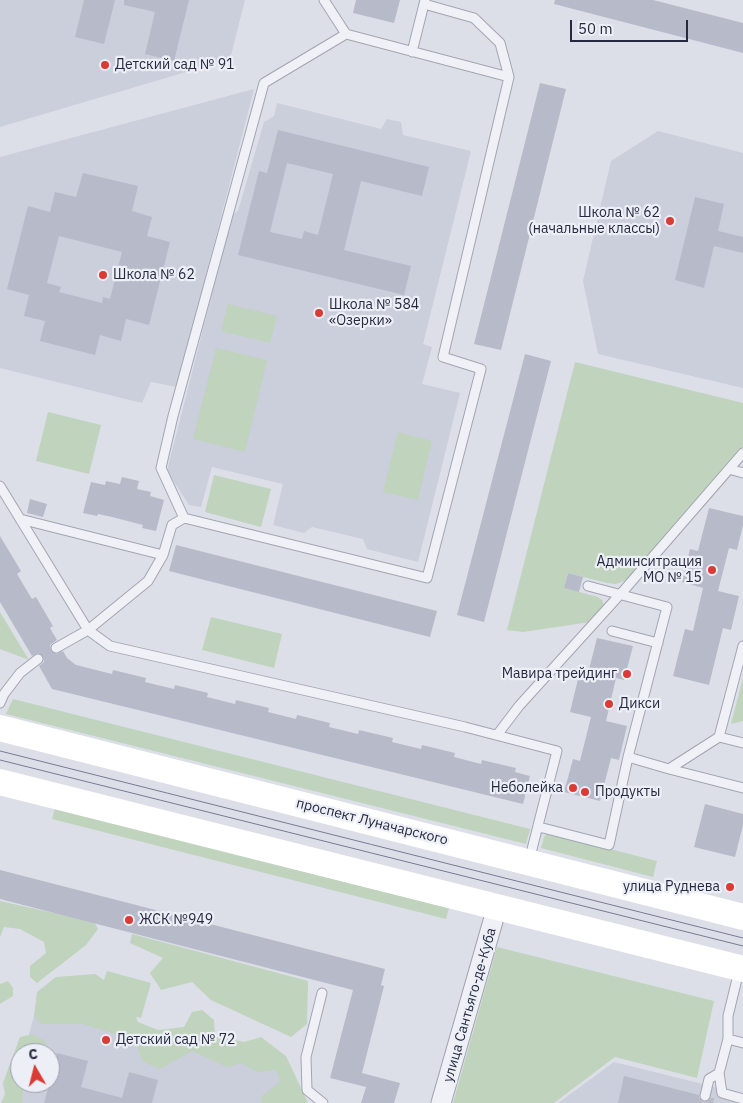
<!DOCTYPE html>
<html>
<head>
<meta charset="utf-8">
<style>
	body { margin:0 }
	#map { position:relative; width:743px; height:1103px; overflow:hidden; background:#dddfe8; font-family:"IBM Plex Sans",sans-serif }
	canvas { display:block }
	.north { position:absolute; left:10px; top:1043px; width:50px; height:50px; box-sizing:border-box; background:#edeff6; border:1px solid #9da0ad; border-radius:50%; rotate:352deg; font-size:14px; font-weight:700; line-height:20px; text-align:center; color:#252a40 }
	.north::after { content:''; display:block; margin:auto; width:18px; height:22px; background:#da3c35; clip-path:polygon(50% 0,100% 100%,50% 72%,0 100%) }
	.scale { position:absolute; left:570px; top:20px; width:118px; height:22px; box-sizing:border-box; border:2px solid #252a40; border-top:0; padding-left:6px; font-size:15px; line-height:18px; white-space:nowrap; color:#252a40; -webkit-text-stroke:4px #edeff6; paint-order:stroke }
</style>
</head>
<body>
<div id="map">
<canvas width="743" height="1103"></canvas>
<div class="north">С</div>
<div class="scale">50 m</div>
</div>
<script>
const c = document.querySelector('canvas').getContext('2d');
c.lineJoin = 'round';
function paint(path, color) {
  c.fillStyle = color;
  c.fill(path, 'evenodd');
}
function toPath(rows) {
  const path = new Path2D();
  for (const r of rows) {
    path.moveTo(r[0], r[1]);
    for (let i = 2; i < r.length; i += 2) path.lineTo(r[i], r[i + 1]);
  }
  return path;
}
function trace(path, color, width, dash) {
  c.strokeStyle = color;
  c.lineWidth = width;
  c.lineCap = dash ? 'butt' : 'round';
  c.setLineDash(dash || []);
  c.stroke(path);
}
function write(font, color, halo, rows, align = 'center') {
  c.font = font + ' "IBM Plex Sans",sans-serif';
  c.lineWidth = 4.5;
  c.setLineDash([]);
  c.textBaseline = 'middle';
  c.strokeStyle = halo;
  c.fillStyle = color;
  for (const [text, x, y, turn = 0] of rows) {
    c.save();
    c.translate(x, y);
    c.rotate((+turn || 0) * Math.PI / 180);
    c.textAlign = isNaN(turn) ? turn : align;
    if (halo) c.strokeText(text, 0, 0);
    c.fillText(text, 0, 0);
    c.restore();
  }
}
paint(toPath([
	[0,0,245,0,230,59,0,127],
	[254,89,177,387,151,382,142,403,0,368,0,157],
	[277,103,381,129,387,119,401,122,403,135,471,151,423,344,432,347,422,384,460,393,418,562,367,549,363,539,312,527,304,533,273,525,283,484,212,467,201,507,189,505,167,471,232,215,238,211,264,122,274,116],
	[658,131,743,153,743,388,598,354,583,281,611,161],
	[38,1001,290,1067,281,1103,11,1103,20,1083,50,1083,50,1053,24,1053],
	[614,1062,743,1094,743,1103,558,1103]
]), '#cbcedb');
paint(toPath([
	[228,304,277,316,270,343,221,331],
	[216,348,267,360,245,452,193,439],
	[575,362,743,403,743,447,631,576,624,581,616,584,607,583,568,573,564,588,598,597,602,600,604,605,602,609,590,622,523,632,507,630],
	[48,412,101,425,89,474,36,461],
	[398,432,432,441,418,500,383,492],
	[214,475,271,489,261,527,205,512],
	[0,612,29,660,0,649],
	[211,617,282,634,274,668,202,650],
	[743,678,743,721,731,724],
	[13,699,530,829,526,844,6,714],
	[55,808,449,908,446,919,52,819],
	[547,834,551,834,657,861,653,877,541,848,544,837],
	[0,901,94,922,98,929,86,945,37,983,30,977,30,966,46,953,44,942,20,929,4,927,0,937],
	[132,934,308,981,307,1024,291,1037,211,1000,192,982,161,990,150,973,163,958,130,943],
	[497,947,714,1001,697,1078,615,1057,554,1103,453,1103],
	[107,971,151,983,141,1018,136,1017,138,1022,158,1030,184,1027,192,1012,202,1010,214,1020,215,1036,244,1042,261,1037,286,1056,308,1103,261,1103,262,1096,281,1081,276,1070,257,1072,241,1063,227,1067,192,1051,160,1069,142,1061,135,1040,83,1024,41,1024,34,1016,37,992,56,977,95,974,104,980],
	[8,981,13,988,13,996,0,1004,0,984],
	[33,1034,46,1042,47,1053,20,1053,20,1083,24,1083,22,1103,1,1103,5,1094,3,1083,20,1037]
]), '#bfd3bd');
paint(toPath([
	[84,0,115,0,104,44,75,37],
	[124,0,189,0,174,61,145,54,155,12,124,5],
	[356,0,400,0,394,23,353,13],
	[555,0,653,0,743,23,743,53,554,4],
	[540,83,566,89,501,350,474,344],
	[278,130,429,167,422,196,361,181,344,250,411,266,404,295,238,255,259,171,267,173],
	[287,163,333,174,318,235,304,231,302,239,270,232],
	[83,173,138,186,132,211,152,217,147,236,170,242,149,325,126,319,121,341,100,335,95,355,40,341,45,321,24,316,29,295,7,289,28,206,50,212,55,192,76,197],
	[59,236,122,252,110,299,103,297,102,303,59,292,61,287,47,283],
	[695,197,724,204,718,231,743,237,743,253,714,246,704,288,675,280],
	[525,354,551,361,484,622,457,615],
	[122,477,139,481,137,489,151,492,150,496,164,500,156,531,142,528,143,525,112,517,98,514,97,516,83,513,91,482,105,485,106,481,120,484],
	[30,499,47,504,43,517,27,513],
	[709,508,743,516,743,525,737,550,729,548,718,591,739,596,731,630,723,628,709,685,673,676,685,629,693,631,703,588,682,582,690,549,698,551],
	[0,536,21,571,17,574,32,599,36,597,53,626,50,628,57,640,50,645,51,651,56,654,63,651,67,658,76,665,112,674,113,670,146,678,145,682,174,689,175,685,208,693,207,697,235,704,236,700,269,708,268,712,296,719,297,715,330,723,329,727,358,734,359,730,393,738,392,742,421,749,422,745,455,753,454,757,481,764,482,760,516,768,515,772,530,776,523,804,52,689,39,666,44,662,43,656,38,653,32,656,0,602],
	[176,545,437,611,430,637,169,571],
	[568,573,583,577,579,592,564,588],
	[597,638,633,646,624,680,616,678,606,721,627,726,619,760,611,758,600,801,564,792,573,759,580,761,591,717,570,712,578,679,586,681],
	[705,804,743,814,743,825,735,857,694,847],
	[0,870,385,969,381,985,384,986,362,1073,400,1083,394,1103,361,1103,366,1087,330,1078,353,990,0,899],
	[57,1053,88,1061,81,1087,122,1098,129,1072,158,1080,152,1103,44,1103],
	[624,1076,699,1095,699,1098,703,1102,707,1102,711,1098,714,1098,713,1103,618,1103]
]), '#b7bac9');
const lane = toPath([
	[324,0,346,34,509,77],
	[412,52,425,0],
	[729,469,743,473],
	[0,486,88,630,110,646,465,727,557,751,529,861],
	[184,518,161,468,173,416,264,83,346,34],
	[20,519,163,555],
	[612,631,658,643],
	[56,648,88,630,148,581,163,555,172,525,184,518,427,578,481,369,443,357,509,77,500,43,474,18,424,4],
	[0,703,4,694,20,673,38,659],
	[497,735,519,706,625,589,743,453],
	[719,737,743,743],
	[628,757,669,769,719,737,743,646],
	[669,769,743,788],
	[539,827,609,845,628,757,667,607,588,586],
	[739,971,728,1016,728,1039,719,1073,722,1093,743,1099],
	[322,993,306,1057,307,1090,323,1103],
	[728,1039,743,1043],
	[705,1096,709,1079,719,1073]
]);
const street = toPath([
	[441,1103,497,907]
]);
trace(lane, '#a2a5b2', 11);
trace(street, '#a2a5b2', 21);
trace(lane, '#f0f1f6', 9);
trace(street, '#f0f1f6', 19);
trace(toPath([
	[0,728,743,917],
	[0,782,743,969]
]), '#fff', 26);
trace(toPath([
	[0,751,743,938],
	[0,760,743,946]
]), '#757b93', 1);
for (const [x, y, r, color] of [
	[105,65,5,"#da3c35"],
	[670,221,5,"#da3c35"],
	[103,275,5,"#da3c35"],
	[319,313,5,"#da3c35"],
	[712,570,5,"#da3c35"],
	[627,674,5,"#da3c35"],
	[609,704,5,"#da3c35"],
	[573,788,5,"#da3c35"],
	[585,792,5,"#da3c35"],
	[730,887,5,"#da3c35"],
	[129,920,5,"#da3c35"],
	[106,1040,5,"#da3c35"]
]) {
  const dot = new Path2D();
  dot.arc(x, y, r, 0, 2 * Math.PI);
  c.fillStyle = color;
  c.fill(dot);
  trace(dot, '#edeff6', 2);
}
write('14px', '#252a40', '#edeff6', [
	["Детский сад № 91",115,65],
	["Школа № 62",660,213,"right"],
	["(начальные классы)",660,229,"right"],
	["Школа № 62",113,275],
	["Школа № 584",329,305],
	["«Озерки»",329,321],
	["Админситрация",702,562,"right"],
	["МО № 15",702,578,"right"],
	["Мавира трейдинг",617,674,"right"],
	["Дикси",619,704],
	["Неболейка",563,788,"right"],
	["Продукты",595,792],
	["улица Руднева",720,887,"right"],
	["ЖСК №949",139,920],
	["Детский сад № 72",116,1040]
], 'left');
write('14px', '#252a40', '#edeff6', [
	["проспект Луначарского",372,822,14],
	["улица Сантьяго-де-Куба",470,1005,-74]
]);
</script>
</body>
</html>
